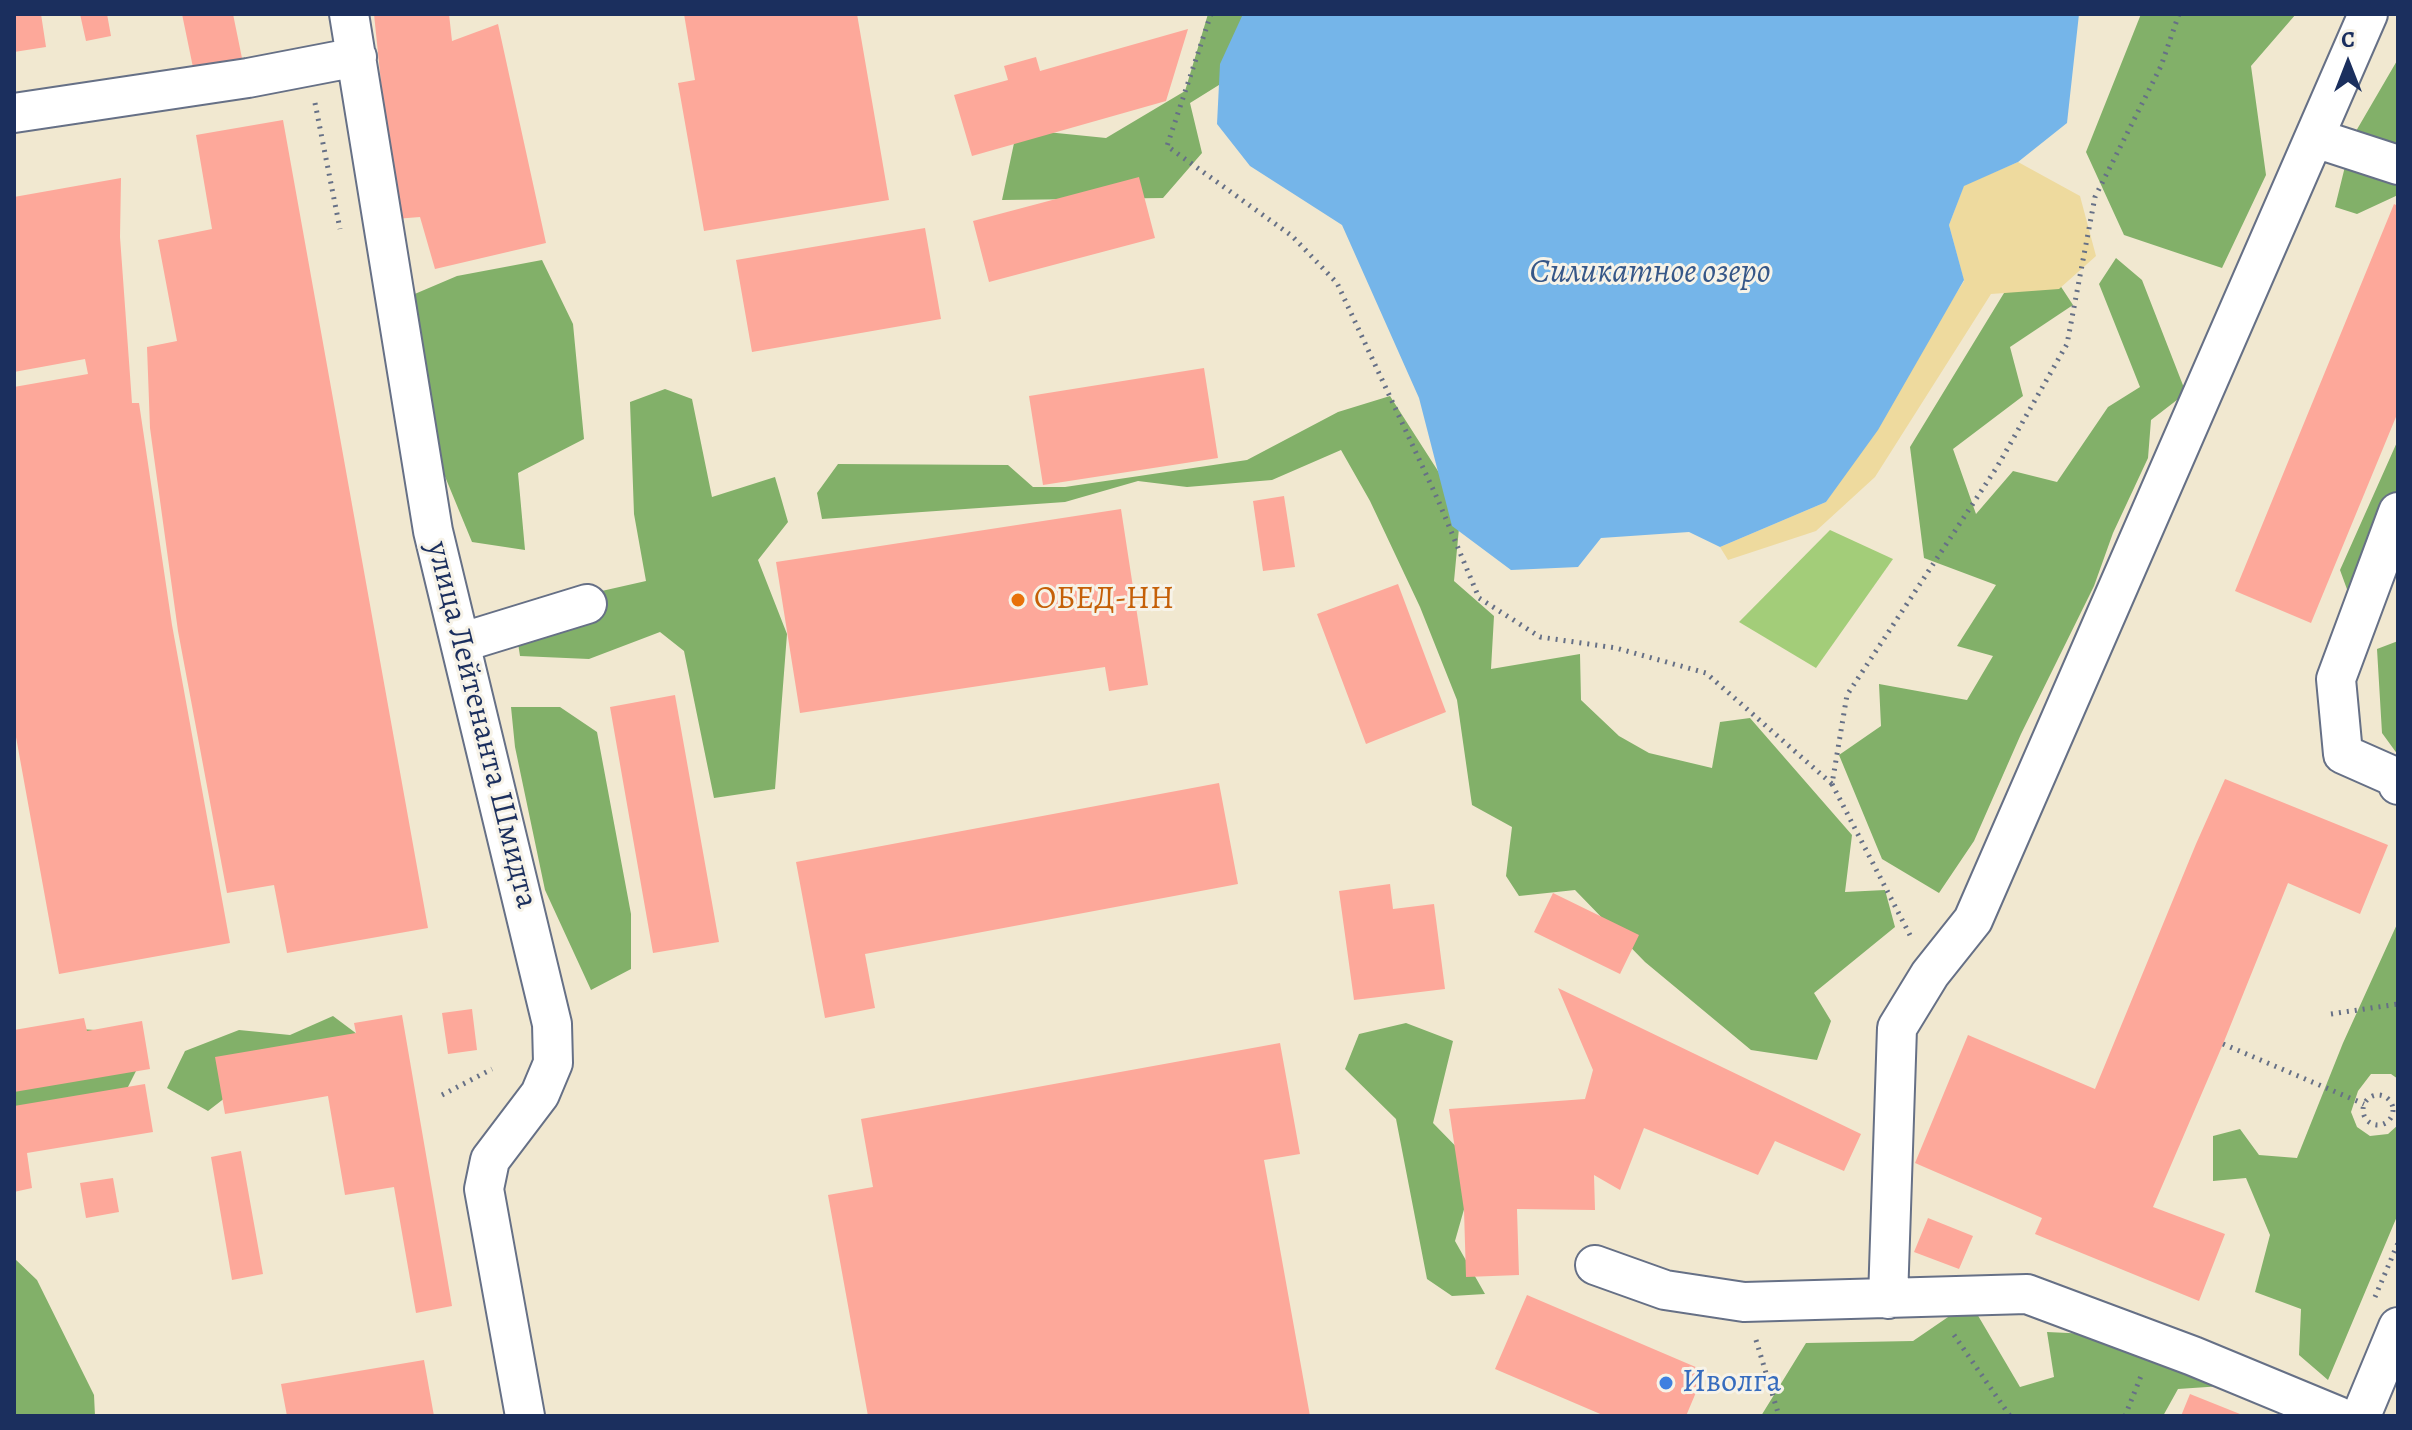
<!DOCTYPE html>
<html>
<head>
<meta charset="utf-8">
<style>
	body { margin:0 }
	#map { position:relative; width:2412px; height:1430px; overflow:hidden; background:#f1e8d0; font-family:Alegreya,serif }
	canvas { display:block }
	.frame { position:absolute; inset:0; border:16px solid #1b2f5e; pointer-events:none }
	.north { position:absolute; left:2308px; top:24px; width:80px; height:80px; -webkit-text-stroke:6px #f7f3e8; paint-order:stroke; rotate:0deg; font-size:22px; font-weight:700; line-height:32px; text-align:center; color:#1b2f5e }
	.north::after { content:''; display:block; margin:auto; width:28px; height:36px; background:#1b2f5e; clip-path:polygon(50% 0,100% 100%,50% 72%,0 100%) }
</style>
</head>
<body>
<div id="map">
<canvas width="2412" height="1430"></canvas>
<div class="frame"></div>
<div class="north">С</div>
</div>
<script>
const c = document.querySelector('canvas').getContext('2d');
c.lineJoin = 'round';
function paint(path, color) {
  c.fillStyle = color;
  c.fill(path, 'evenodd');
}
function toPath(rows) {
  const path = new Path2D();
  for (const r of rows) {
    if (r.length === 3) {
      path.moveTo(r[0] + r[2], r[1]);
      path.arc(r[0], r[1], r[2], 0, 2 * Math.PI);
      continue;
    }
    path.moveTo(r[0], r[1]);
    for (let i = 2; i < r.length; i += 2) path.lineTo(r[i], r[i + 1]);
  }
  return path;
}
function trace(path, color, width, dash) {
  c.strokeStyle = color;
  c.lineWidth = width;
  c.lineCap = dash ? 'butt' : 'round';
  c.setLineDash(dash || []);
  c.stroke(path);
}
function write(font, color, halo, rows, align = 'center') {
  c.font = font + ' Alegreya,serif';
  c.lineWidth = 6;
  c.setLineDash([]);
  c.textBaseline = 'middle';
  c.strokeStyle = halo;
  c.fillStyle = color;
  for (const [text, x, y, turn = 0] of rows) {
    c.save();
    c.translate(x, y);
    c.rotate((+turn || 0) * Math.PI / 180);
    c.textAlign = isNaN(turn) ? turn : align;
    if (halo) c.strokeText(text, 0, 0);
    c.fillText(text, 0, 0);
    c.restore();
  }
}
paint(toPath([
	[1830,530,1893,559,1816,668,1739,622]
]), '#a3cd79');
paint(toPath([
	[1208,14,1269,14,1235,75,1190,103,1202,153,1163,198,1002,200,1017,129,1106,138,1185,91],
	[2141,14,2296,14,2251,66,2266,175,2222,268,2124,235,2086,152],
	[2398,59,2398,195,2357,214,2335,207,2352,138],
	[2116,258,2142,280,2186,393,2151,420,2148,458,2113,533,2094,586,2021,734,1974,841,1939,893,1882,859,1839,755,1881,726,1879,684,1967,700,1993,656,1957,646,1996,585,1924,558,1910,447,2015,275,2050,270,2073,305,2010,347,2023,396,1953,449,1976,514,2013,471,2057,482,2108,407,2140,387,2099,284],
	[542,260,573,324,584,439,518,473,525,550,472,542,425,428,410,296,457,276],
	[665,389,692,399,712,497,775,477,788,522,758,560,787,634,775,789,714,798,684,651,660,632,589,659,520,656,513,611,646,581,634,514,630,402],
	[1390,396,1461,507,1454,581,1494,616,1491,669,1580,654,1581,700,1619,736,1649,753,1712,768,1720,722,1750,718,1852,835,1845,892,1885,890,1895,927,1814,993,1831,1021,1817,1060,1751,1050,1645,962,1575,890,1519,896,1506,876,1512,827,1472,805,1457,700,1420,607,1370,501,1341,450,1272,480,1187,487,1138,481,1065,502,822,519,817,493,838,464,1008,465,1033,487,1065,487,1247,460,1338,412],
	[2398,440,2398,510,2377,582,2348,592,2340,570],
	[2398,641,2398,755,2382,733,2377,649],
	[511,707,560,707,597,732,631,914,631,969,591,990,545,890,515,747],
	[2398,922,2398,1079,2391,1074,2371,1074,2358,1091,2351,1112,2357,1127,2370,1136,2388,1134,2398,1125,2398,1214,2328,1380,2299,1355,2301,1309,2255,1292,2270,1235,2246,1178,2213,1181,2213,1136,2240,1129,2259,1155,2297,1158,2343,1043],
	[333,1016,369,1043,248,1080,208,1111,167,1088,185,1051,239,1030,290,1035],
	[1406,1023,1453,1041,1433,1123,1476,1167,1455,1241,1485,1294,1452,1296,1427,1279,1396,1119,1345,1069,1359,1034],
	[66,1028,124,1032,144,1055,124,1095,14,1114,14,1051],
	[14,1258,37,1280,94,1395,95,1416,14,1416],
	[1970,1302,2020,1387,2054,1377,2047,1332,2174,1338,2222,1386,2178,1389,2163,1416,1761,1416,1806,1343,1913,1341]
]), '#82b069');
paint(toPath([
	[2018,162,2080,196,2096,256,2059,289,1991,294,1875,477,1816,531,1728,560,1720,547,1826,502,1964,281,1949,225,1964,185]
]), '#eeda9e');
paint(toPath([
	[1243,14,2079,14,2067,123,2018,162,1964,186,1949,225,1964,280,1878,430,1826,502,1720,547,1689,532,1601,538,1578,567,1511,570,1452,526,1419,398,1342,225,1250,166,1217,124,1220,64]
]), '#75b5e9');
paint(toPath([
	[41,14,46,47,14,52,14,15],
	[80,14,107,14,111,36,86,41],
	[182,14,233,14,244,68,195,77],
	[374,14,449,14,452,41,498,24,546,243,435,269,420,217,395,219],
	[684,14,857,14,889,200,704,231,678,83,695,80],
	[1188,29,1166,101,972,156,954,95,1008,80,1004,66,1036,57,1040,71],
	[283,120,428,928,287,953,274,885,227,893,178,631,150,428,147,347,177,341,158,240,212,229,196,135],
	[1139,177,1155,238,989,282,973,221],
	[121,178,120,237,132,403,139,403,172,625,230,943,59,974,14,726,14,387,88,374,85,359,14,372,14,197],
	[2394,204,2398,206,2398,412,2311,623,2235,591],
	[925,228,941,319,752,352,736,260],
	[1204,368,1218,458,1043,485,1029,396],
	[1284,496,1295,567,1263,571,1253,501],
	[1121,509,1148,685,1109,691,1105,667,800,713,776,562],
	[1398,584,1446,712,1366,744,1317,614],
	[675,695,719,942,653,953,610,707],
	[2225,779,2388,845,2360,914,2288,883,2223,1044,2153,1207,2225,1234,2199,1301,2035,1234,2042,1218,1915,1163,1968,1035,2095,1089,2196,844],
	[1219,783,1238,884,865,954,875,1008,825,1018,796,862],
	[1390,884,1393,909,1434,904,1445,989,1354,1000,1339,891],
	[1553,893,1639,935,1620,974,1534,932],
	[1558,988,1861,1134,1844,1171,1775,1141,1758,1175,1644,1128,1620,1190,1594,1175,1595,1210,1517,1209,1519,1275,1466,1277,1464,1210,1449,1109,1585,1099,1593,1070],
	[472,1009,477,1050,448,1054,442,1013],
	[402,1015,452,1306,416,1313,394,1187,345,1195,328,1096,225,1114,215,1057,356,1033,354,1023],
	[84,1018,87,1031,142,1021,150,1069,14,1092,14,1030],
	[1280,1043,1300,1154,1264,1160,1310,1416,868,1416,828,1195,873,1187,861,1119],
	[145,1084,153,1132,27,1153,32,1188,14,1192,14,1106],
	[241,1151,263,1274,232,1280,211,1157],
	[113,1178,119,1212,86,1218,80,1183],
	[1928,1218,1973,1236,1959,1269,1914,1252],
	[1527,1295,1705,1371,1686,1416,1605,1416,1495,1369],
	[424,1360,434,1416,287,1416,281,1384],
	[2190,1394,2245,1416,2181,1416]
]), '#fda89a');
const minor = toPath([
	[349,14,433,531,552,1024,553,1063,540,1094,490,1160,484,1189,525,1416],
	[14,113,248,78,357,57],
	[2315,138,2398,165],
	[2398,512,2336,679,2343,754,2395,777,2398,785],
	[460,643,587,604],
	[1595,1265,1665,1290,1744,1302,2027,1294,2193,1356,2338,1416],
	[1888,1299,1897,1028,1930,974,1973,920,2368,14],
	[2361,1416,2398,1327]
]);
trace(minor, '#667086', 42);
trace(toPath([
	[1211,14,1167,146,1292,236,1337,283,1438,500,1479,598,1540,637,1616,648,1706,673,1832,784,1847,695,1997,467,2067,344,2095,197,2161,66,2179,14],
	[315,103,340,229],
	[1832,784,1912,939],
	[2331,1014,2398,1004],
	[2223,1044,2364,1104],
	[2378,1110,15],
	[442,1095,492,1069],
	[2375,1297,2398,1243],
	[1954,1335,2010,1416],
	[1756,1340,1779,1416],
	[2125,1416,2141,1376]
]), '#667086', 5, [2, 6]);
trace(minor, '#fff', 38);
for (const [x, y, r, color] of [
	[1018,600,8,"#e8710a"],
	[1666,1383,8,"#3f7fe0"]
]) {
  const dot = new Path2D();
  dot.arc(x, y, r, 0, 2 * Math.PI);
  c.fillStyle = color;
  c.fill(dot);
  trace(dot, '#f7f3e8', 3);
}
write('32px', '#c56008', '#f7f3e8', [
	["ОБЕД-НН",1034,600]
], 'left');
write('32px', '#1b2f5e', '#f7f3e8', [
	["улица Лейтенанта Шмидта",481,725,76]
]);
write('32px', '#366cbe', '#f7f3e8', [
	["Иволга",1682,1383]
], 'left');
write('italic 34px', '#365788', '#f7f3e8', [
	["Силикатное озеро",1650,274]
]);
</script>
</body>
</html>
